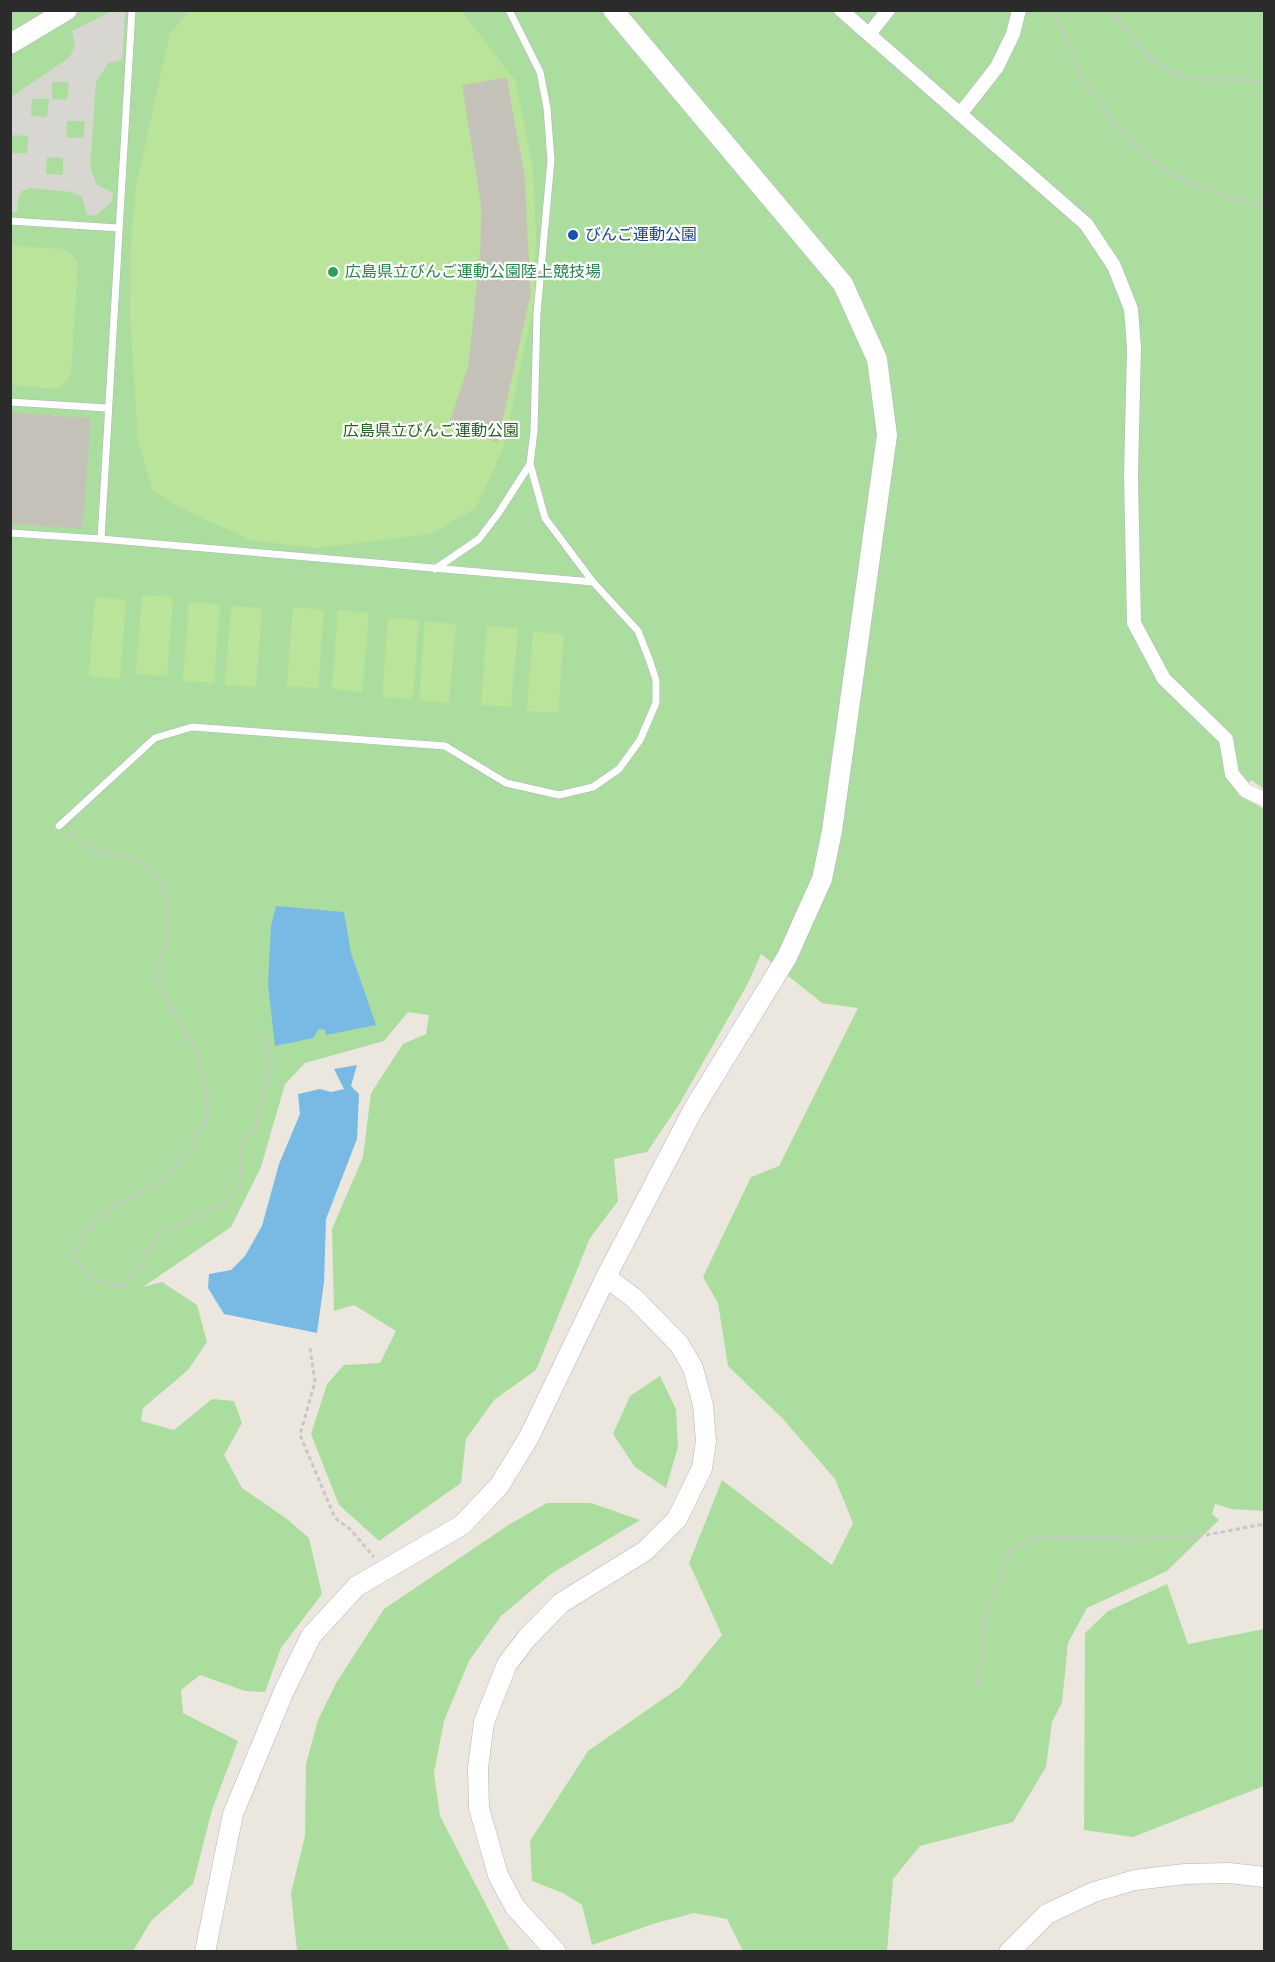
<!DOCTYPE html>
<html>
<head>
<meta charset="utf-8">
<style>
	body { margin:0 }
	#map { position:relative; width:1275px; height:1962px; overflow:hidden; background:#ebe7de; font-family:Cabin,sans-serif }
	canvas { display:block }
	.frame { position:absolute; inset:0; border:12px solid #2b2b2b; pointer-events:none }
</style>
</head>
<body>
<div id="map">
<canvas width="1275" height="1962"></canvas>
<div class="frame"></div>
</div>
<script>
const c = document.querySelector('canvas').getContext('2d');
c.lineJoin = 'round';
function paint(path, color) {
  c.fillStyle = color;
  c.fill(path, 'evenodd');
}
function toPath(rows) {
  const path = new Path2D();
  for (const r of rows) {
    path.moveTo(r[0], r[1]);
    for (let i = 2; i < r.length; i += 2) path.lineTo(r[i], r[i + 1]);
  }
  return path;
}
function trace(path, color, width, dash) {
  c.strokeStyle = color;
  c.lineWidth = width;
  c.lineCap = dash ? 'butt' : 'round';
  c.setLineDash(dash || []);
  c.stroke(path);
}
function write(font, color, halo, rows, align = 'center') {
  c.font = font + ' Cabin,"Noto Sans JP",sans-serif';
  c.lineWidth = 4.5;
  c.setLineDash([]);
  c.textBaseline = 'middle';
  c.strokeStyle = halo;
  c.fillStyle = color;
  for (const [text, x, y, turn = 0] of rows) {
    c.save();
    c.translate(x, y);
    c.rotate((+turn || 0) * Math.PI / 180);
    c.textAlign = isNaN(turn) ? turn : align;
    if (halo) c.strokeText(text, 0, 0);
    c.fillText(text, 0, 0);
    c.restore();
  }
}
paint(toPath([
	[10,11,1264,11,1264,789,1251,780,1237,794,1264,809,1264,1511,1232,1509,1215,1504,1212,1514,1219,1520,1167,1571,1087,1608,1068,1643,1062,1703,1052,1722,1046,1767,1013,1822,920,1846,893,1879,887,1951,743,1951,727,1919,694,1913,656,1923,592,1945,582,1905,563,1893,532,1881,530,1841,588,1751,680,1687,722,1635,689,1563,722,1480,832,1565,853,1523,835,1479,783,1419,728,1366,718,1303,703,1277,751,1177,779,1166,858,1008,822,1003,761,954,747,985,680,1103,647,1152,614,1159,618,1201,590,1238,536,1370,494,1400,466,1439,461,1483,379,1541,339,1505,311,1434,327,1384,344,1365,380,1363,396,1331,354,1305,334,1311,332,1229,363,1157,371,1093,403,1044,426,1034,429,1015,408,1012,384,1041,305,1063,285,1084,261,1167,231,1227,143,1287,162,1282,197,1305,207,1342,188,1370,143,1408,141,1421,174,1430,212,1399,234,1401,242,1423,224,1455,242,1488,287,1519,309,1538,322,1594,281,1648,265,1692,245,1691,200,1675,181,1690,183,1713,238,1741,212,1810,193,1884,151,1921,133,1951,11,1951],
	[660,1376,676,1409,678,1447,666,1488,635,1467,613,1434,630,1396],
	[547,1503,591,1503,640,1520,551,1574,501,1616,469,1661,444,1721,434,1773,440,1816,510,1951,297,1951,291,1893,305,1836,306,1764,318,1720,336,1683,384,1609,510,1524],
	[1167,1584,1188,1644,1264,1629,1264,1786,1133,1837,1084,1830,1085,1633,1108,1611]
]), '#abde9e');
paint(toPath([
	[189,11,461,11,515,80,533,170,536,233,534,302,504,446,476,508,430,534,316,548,251,540,187,511,153,491,138,441,130,314,131,242,136,187,164,59,170,34],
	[11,246,65,249,78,261,71,375,59,389,11,385],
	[142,595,173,597,167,676,136,674],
	[95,597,126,600,120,679,89,676],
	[189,602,220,604,214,683,183,681],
	[231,606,262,608,256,687,225,685],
	[293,607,324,610,318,688,287,686],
	[338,610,369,613,362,692,332,689],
	[388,618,419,620,413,699,382,697],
	[425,621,456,624,449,703,419,700],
	[487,626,518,628,511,707,481,705],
	[533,632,564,634,558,713,527,711]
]), '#bbe49b');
paint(toPath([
	[114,10,125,11,122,60,108,63,96,82,90,167,97,185,113,193,112,202,96,215,87,216,82,197,72,192,30,188,22,191,18,198,17,212,11,212,11,153,27,153,28,136,11,135,11,97,70,57,75,45,72,31],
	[52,82,69,82,67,100,52,99],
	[32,99,49,99,47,117,31,116],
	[67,121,85,121,83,138,66,137],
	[47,157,63,158,63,175,46,174]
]), '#d8d6d0');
paint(toPath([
	[276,906,344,912,351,953,376,1025,326,1035,325,1030,319,1029,313,1038,275,1046,268,984,271,926],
	[357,1065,351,1086,359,1094,357,1139,326,1219,324,1282,317,1333,224,1314,208,1288,209,1274,231,1270,245,1256,262,1226,279,1164,300,1114,298,1094,320,1089,331,1092,344,1089,334,1069]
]), '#79bae5');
const building = toPath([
	[506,78,524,176,530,294,497,442,450,423,469,366,481,248,482,208,463,86,506,78],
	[10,413,90,419,82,528,10,523,10,413]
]);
paint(building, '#c4c1b9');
trace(building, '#c7c3b7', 1.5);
const lane = toPath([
	[10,221,118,228],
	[10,402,107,408],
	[10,533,101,539,593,582],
	[101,539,132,10],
	[435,569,479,539,498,514,530,464],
	[59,826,155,738,192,727,445,746,506,783,559,795,593,787,619,769,640,740,656,703,656,680,649,659,638,631,593,582,545,518,530,464,534,431,537,313,551,160,547,108,540,72,509,10]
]);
const street = toPath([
	[841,10,1086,224,1114,266,1131,309,1134,348,1131,475,1134,623,1164,679,1226,739,1232,774,1246,791,1264,799],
	[870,33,888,10],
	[961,113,997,67,1013,34,1019,10]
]);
const secondary = toPath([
	[10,44,67,10],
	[205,1952,233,1814,284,1691,311,1636,357,1586,462,1525,499,1486,529,1437,606,1277,693,1110,787,957,822,879,832,831,887,435,877,359,843,284,613,10],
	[556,1952,515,1907,498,1875,479,1808,478,1768,484,1722,507,1664,527,1638,561,1603,645,1551,677,1519,702,1468,706,1441,703,1405,693,1368,679,1344,634,1298,606,1277],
	[1009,1952,1047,1914,1094,1892,1135,1880,1185,1874,1229,1873,1264,1877]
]);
trace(lane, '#b1b2bd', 8);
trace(street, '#b1b2bd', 15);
trace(secondary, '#b1b2bd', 21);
trace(toPath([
	[1053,10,1083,79,1118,128,1143,154,1175,176,1239,201,1264,206],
	[1111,10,1146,55,1171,72,1190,79,1264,80],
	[569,273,595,274],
	[69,833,98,853,137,859,164,882,169,931,156,979,197,1053,205,1088,208,1114,193,1146,156,1184,98,1216,72,1255,91,1280,124,1287,160,1234,225,1202,240,1185,242,1145,254,1131,264,1100,270,1063,265,1032],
	[310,1348,315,1382,300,1435,335,1518,350,1529,374,1557],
	[977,1684,984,1655,985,1616,1012,1549,1042,1537,1143,1539,1206,1535,1264,1524]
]), '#c8c8c8', 3, [4.5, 3]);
trace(lane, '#fff', 7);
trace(street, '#fff', 14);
trace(secondary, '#fff', 20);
trace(toPath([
	[530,272,569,273]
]), '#c8c8c8', 3, [4.5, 3]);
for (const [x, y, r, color] of [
	[573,235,6,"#1a4fb4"],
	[333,272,6,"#2e9e5b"]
]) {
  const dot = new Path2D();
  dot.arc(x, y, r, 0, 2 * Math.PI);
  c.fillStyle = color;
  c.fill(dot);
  trace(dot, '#fff', 2);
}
write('16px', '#164399', '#fff', [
	["びんご運動公園",585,235]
], 'left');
write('16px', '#27864d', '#fff', [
	["広島県立びんご運動公園陸上競技場",345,272]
], 'left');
write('16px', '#246220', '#fff', [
	["広島県立びんご運動公園",431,431]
]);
</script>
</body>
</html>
